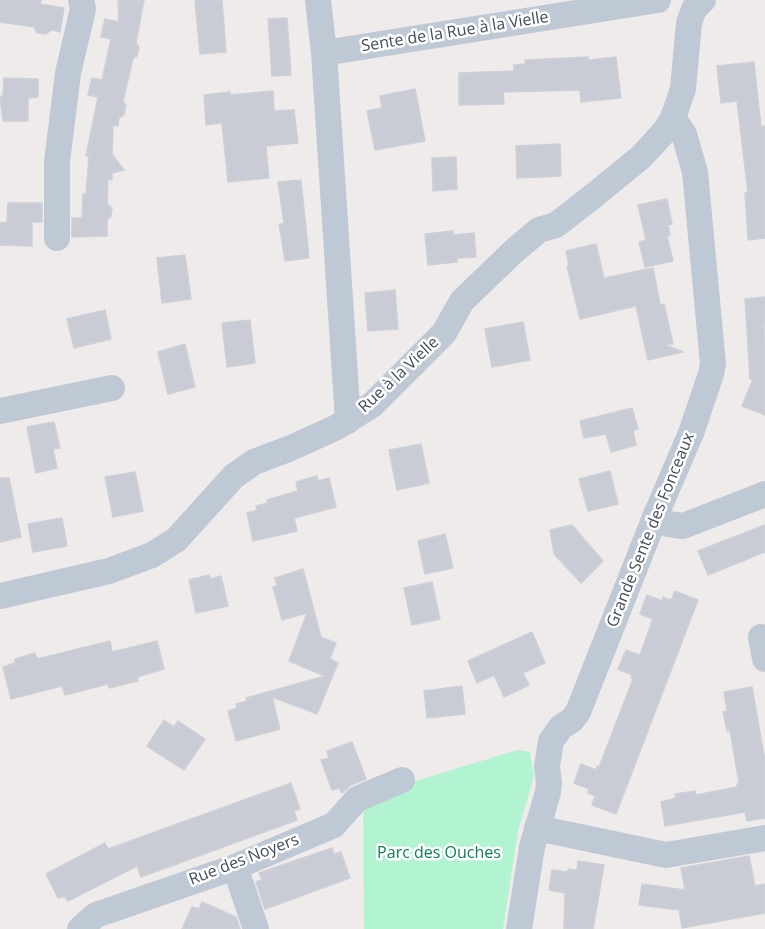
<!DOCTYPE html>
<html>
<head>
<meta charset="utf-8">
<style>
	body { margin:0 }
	canvas { display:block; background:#efebeb }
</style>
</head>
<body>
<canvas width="765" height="929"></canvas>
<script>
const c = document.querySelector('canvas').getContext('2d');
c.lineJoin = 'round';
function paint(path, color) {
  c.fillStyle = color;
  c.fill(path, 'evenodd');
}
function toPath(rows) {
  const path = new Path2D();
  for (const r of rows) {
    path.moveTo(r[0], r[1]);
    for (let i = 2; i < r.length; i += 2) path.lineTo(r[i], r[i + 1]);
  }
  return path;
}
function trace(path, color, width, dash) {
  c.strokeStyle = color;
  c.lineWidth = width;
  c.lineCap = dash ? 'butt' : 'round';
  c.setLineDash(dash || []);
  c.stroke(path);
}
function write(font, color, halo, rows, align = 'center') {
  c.font = font + ' "Open Sans",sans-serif';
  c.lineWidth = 5;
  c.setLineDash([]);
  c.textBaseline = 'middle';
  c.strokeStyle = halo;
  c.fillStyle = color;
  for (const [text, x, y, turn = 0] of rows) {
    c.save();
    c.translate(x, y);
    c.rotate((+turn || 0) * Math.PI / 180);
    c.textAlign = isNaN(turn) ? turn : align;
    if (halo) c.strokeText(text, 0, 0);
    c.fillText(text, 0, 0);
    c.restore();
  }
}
paint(toPath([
	[517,750,530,752,534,776,518,831,503,929,364,929,363,797]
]), '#b2f3d1');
const building = toPath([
	[0,0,41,0,40,4,64,8,60,32,52,30,46,34,37,33,34,27,0,22,0,0],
	[118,0,144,0,136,43,139,47,137,56,133,58,123,102,126,106,124,115,119,118,118,126,113,125,112,154,124,170,112,173,112,180,108,179,107,204,112,208,111,216,107,220,107,236,72,237,72,218,82,218,83,194,86,194,89,156,86,156,98,97,88,95,92,78,102,80,111,39,101,37,105,19,119,22,118,0],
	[195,0,222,0,226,52,200,54,195,0],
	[287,18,291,75,272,76,268,19,287,18],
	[588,57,588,60,616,57,621,98,581,102,580,90,503,92,504,104,459,105,459,73,514,71,514,65,526,64,525,60,588,57],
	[754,62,761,127,765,126,765,238,748,240,745,193,748,193,737,101,721,103,717,66,754,62],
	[4,78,38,79,38,97,28,98,28,121,3,121,0,98,3,95,4,78],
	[415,89,425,141,375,150,367,111,382,108,380,96,415,89],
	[273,91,274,111,294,110,298,143,266,146,269,178,228,182,222,123,206,125,204,95,230,92,230,95,273,91],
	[560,144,561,176,517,178,516,146,560,144],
	[456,157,457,189,433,191,432,158,456,157],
	[301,180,309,258,285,261,279,224,284,224,278,182,301,180],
	[667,199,672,224,668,225,670,235,667,236,673,261,645,267,639,242,646,240,638,205,667,199],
	[8,203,42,203,42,222,32,222,32,246,0,245,0,223,7,222,8,203],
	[453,231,453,235,474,233,476,257,457,258,457,262,428,265,425,234,453,231],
	[596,244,604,278,653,268,660,305,664,304,673,344,663,344,683,352,648,360,636,306,580,319,567,266,569,266,566,251,596,244],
	[185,255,191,299,162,303,157,258,185,255],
	[395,290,398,329,368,331,365,293,395,290],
	[765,297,764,327,765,415,742,406,753,379,750,379,745,299,765,297],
	[105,310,111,339,74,348,67,319,105,310],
	[250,320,255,363,227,367,222,323,250,320],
	[523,322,530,360,492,367,485,329,523,322],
	[185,344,195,387,168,394,158,352,185,344],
	[632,408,638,429,633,430,636,445,611,452,606,434,584,438,580,421,632,408],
	[54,422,60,448,53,449,57,468,36,473,27,427,54,422],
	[421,444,429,483,397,490,389,450,421,444],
	[610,471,618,504,588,511,579,479,610,471],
	[135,472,143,511,113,517,105,477,135,472],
	[317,476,318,481,329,478,336,507,294,518,297,531,253,541,247,513,257,510,256,506,268,503,267,500,298,491,296,482,317,476],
	[0,478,9,478,21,537,0,542,0,478],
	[62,518,67,546,33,552,28,524,62,518],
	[572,525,603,561,581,583,554,554,550,530,572,525],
	[765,525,765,552,708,575,698,551,765,525],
	[445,534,453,568,425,574,418,541,445,534],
	[303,569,321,637,336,643,330,659,338,663,317,714,272,697,280,729,236,741,228,711,237,708,236,704,247,701,246,698,325,676,289,661,307,613,282,620,273,587,277,586,275,578,303,569],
	[209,575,210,579,221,576,228,606,196,613,189,580,209,575],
	[432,582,440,619,412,625,404,588,432,582],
	[675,591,698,600,616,814,592,805,595,796,588,793,589,789,574,783,581,764,596,770,597,766,599,767,633,679,631,678,632,675,618,669,626,650,640,655,653,619,640,614,647,595,662,601,663,597,671,600,675,591],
	[532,632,545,663,523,673,529,685,504,697,494,675,477,683,468,661,532,632],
	[110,641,112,652,157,641,164,669,137,677,138,681,109,688,108,684,65,695,62,686,11,699,3,667,15,663,15,659,35,653,37,659,110,641],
	[462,686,465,714,427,718,424,691,462,686],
	[752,687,765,761,765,818,747,821,745,812,665,826,661,802,676,798,675,794,695,791,696,795,737,787,737,784,739,784,730,730,727,731,723,712,727,711,724,692,752,687],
	[164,720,174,727,178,721,205,739,184,770,147,746,164,720],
	[352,742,366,779,351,785,342,793,339,788,332,790,321,760,329,758,327,751,352,742],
	[291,783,300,809,294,811,297,820,141,877,137,866,68,901,64,896,58,898,46,874,105,843,108,849,291,783],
	[332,848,334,854,341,852,350,878,265,909,256,882,262,880,259,873,332,848],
	[749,856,755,886,765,884,765,913,682,928,679,910,639,905,642,884,685,890,681,868,749,856],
	[578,861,604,865,593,929,564,929,565,893,549,890,552,870,568,872,568,869,577,870,578,861],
	[202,902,236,917,240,929,182,929,192,907,199,909,202,902]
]);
paint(building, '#c9ccd4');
trace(building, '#ced0d8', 1.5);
trace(toPath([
	[318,0,324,53,348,421],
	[324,53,658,0],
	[57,238,57,162,68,73,83,9,81,0],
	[0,411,112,388],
	[655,517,668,524,683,526,765,494],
	[0,596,109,571,152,555,176,540,234,476,254,462,291,448,337,427,372,405,444,333,462,301,514,251,539,230,556,225,592,197,641,157,665,131,673,118,683,89,689,23,694,9,703,0],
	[761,637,765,659],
	[537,828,666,855,765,838],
	[235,867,256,929],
	[80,929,96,915,235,867,334,825,357,799,402,780],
	[519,929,532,847,548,792,549,783,547,766,551,741,561,727,572,720,578,712,655,517,691,433,711,374,713,364,695,172,684,134,673,118]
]), '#bfc9d5', 26);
write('16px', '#424c5b', '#fff', [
	["Sente de la Rue à la Vielle",455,32,-9],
	["Rue à la Vielle",399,375,-43],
	["Grande Sente des Fonceaux",651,530,-68],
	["Rue des Noyers",244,860,-21]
]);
write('16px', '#0b8352', '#fff', [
	["Parc des Ouches",439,853]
]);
</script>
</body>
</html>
